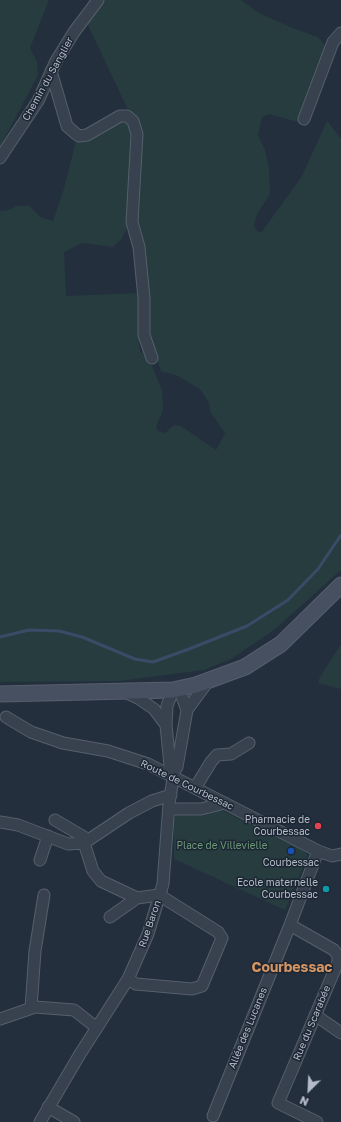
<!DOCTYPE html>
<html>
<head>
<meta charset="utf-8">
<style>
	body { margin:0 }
	#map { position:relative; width:341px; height:1122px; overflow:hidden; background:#242f3e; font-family:"Golos Text",sans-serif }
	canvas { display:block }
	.north { position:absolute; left:289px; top:1070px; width:40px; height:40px; -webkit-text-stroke:3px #1d2633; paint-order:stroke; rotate:204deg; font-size:11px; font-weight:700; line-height:16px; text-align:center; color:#b4bcc9 }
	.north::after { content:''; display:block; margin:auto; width:14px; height:18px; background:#b4bcc9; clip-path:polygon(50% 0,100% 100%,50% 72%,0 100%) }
</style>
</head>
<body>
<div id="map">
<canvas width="341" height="1122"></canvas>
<div class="north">N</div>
</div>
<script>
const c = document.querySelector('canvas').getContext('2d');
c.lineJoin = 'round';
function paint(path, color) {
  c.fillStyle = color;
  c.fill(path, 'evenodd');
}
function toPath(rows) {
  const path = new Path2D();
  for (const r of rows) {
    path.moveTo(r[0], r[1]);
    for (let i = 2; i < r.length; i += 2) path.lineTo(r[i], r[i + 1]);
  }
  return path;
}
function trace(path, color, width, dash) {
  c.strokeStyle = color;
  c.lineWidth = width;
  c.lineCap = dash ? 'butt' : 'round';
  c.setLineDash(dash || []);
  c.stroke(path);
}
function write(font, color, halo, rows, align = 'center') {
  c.font = font + ' "Golos Text",sans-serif';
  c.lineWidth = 3;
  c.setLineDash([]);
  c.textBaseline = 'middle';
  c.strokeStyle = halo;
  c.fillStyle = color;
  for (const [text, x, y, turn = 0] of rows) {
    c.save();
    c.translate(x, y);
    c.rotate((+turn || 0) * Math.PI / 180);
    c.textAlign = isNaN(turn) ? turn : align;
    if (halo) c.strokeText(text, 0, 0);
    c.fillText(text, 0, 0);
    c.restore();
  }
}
paint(toPath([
	[0,0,49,0,30,48,37,62,38,75,0,147],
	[104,0,241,0,259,13,295,29,318,37,326,47,298,122,269,114,262,117,258,135,265,150,269,169,270,194,257,214,254,225,256,230,261,233,302,176,327,121,341,139,341,570,274,630,231,659,204,670,120,681,0,682,0,211,8,210,17,206,30,206,40,217,53,221,63,192,76,141,124,120,128,123,131,135,131,193,128,226,122,238,113,247,82,243,64,252,66,296,139,293,140,328,138,336,140,351,149,359,162,390,163,410,156,427,158,431,165,433,174,425,181,426,216,450,225,433,211,413,209,403,201,390,178,376,161,371,148,335,136,222,138,131,87,23,93,13],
	[341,644,341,689,318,683,320,677],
	[221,810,299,848,307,854,307,858,285,910,174,859,174,818,177,815,201,814]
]), '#263c3f');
trace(toPath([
	[0,637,29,630,59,631,82,637,135,659,153,662,189,649,247,626,288,600,318,569,341,535]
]), '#394c67', 3);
const street = toPath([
	[51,71,67,126,75,133,79,136,87,135,120,116,127,116,133,121,137,134,132,222,139,247,144,298,144,335,152,358],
	[304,119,333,42,341,33],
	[0,158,38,101,56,61,74,32,98,0],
	[179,689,187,710],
	[173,690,167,706,166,725,170,765,174,772],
	[125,692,138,698,154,709,166,725],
	[6,717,31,732,63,743,108,751,148,764,318,851,332,856,341,854],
	[195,788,211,762,217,755,231,754,249,743],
	[169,809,201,809,225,803],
	[55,820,89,840],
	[0,822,18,825,68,844,84,843,129,813,152,801,171,795],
	[84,843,93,871,101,881,137,898,159,895,218,932,222,938,202,986,192,989,136,984,128,979],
	[40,860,48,836],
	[110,917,137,898],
	[290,925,334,950,338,956,338,962,278,1103,317,1122],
	[31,1008,35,951,44,895],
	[315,1015,341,1033],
	[0,1019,35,1007,74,1010,97,1028],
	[48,1107,74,1122],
	[213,1116,290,925,318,851],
	[40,1122,80,1054,128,979,148,934,163,884,169,804,174,772,177,767,187,710,209,680]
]);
const secondary = toPath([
	[0,694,173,690,196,685,245,667,281,644,341,585]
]);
trace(street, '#565f6c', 13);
trace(secondary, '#565f6c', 17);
trace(street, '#38414e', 11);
trace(secondary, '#465061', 15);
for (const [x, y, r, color] of [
	[318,826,4,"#e0444e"],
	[291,851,4,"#1a4fb4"],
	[326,889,4,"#0f9aa8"]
]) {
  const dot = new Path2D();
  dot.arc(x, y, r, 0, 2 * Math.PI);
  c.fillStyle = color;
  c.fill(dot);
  trace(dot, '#1d2633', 1.5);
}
write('10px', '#b4bcc9', '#1d2633', [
	["Chemin du Sanglier",48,79,-61],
	["Route de Courbessac",187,785,26],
	["Rue Baron",150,924,-71],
	["Rue du Scarabée",312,1023,-67],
	["Allée des Lucanes",248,1028,-68]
]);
write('10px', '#b4bcc9', '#1d2633', [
	["Pharmacie de",310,820],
	["Courbessac",310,832],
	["Courbessac",291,863,"center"],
	["Ecole maternelle",318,883],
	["Courbessac",318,895]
], 'right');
write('10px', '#6b9a76', '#1d2633', [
	["Place de Villevielle",222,846]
]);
write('bold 14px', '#d59563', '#1d2633', [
	["Courbessac",292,968]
]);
</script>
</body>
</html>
